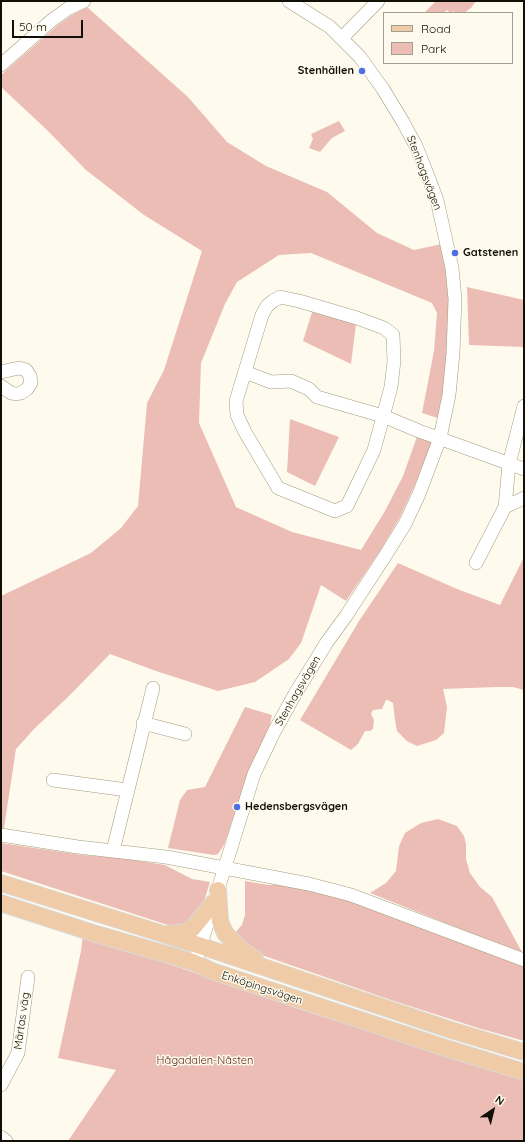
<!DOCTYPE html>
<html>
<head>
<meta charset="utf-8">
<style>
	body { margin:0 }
	#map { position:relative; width:525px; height:1142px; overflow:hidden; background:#fefbee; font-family:Quicksand,sans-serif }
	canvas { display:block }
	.frame { position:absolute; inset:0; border:2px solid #121006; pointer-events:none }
	.legend { position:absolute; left:383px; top:12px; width:130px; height:52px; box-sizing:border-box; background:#fefbee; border:1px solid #a09d91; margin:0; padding:5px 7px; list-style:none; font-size:12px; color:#121006 }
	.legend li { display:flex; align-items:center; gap:8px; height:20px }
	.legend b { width:20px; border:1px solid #a09d91 }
	.north { position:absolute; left:473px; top:1090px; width:40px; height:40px; -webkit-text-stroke:3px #fefbee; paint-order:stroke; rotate:35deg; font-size:11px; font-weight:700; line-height:16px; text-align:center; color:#121006 }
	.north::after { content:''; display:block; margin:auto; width:14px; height:18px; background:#121006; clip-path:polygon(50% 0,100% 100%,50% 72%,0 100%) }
	.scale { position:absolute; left:12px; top:20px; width:71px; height:18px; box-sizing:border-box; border:2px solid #121006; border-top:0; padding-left:5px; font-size:12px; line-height:14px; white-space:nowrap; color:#121006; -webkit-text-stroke:3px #fefbee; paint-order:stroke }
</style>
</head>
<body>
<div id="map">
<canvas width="525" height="1142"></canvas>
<div class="frame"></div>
<ul class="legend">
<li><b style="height:5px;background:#f0cba7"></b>Road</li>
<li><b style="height:11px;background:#ecbdb4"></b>Park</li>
</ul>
<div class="north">N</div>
<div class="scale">50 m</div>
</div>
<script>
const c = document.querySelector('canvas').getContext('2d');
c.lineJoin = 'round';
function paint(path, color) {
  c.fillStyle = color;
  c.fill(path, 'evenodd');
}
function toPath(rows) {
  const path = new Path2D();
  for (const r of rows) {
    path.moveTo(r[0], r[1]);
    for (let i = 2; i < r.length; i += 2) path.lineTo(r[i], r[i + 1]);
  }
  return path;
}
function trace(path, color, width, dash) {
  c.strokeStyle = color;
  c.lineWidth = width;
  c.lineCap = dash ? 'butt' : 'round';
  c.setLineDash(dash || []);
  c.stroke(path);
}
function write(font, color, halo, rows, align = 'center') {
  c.font = font + ' Quicksand,sans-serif';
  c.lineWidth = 3;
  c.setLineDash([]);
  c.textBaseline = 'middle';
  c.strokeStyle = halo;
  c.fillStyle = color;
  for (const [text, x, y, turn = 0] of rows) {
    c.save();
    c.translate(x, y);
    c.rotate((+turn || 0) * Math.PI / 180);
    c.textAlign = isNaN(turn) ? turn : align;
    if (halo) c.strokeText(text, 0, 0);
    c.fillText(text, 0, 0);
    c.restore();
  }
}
paint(toPath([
	[436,1,476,1,471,8,464,13,456,13,454,11,450,13,447,10,443,13,424,13],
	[87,7,188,97,227,142,266,166,327,192,377,233,414,250,442,244,448,280,449,315,444,390,438,418,422,413,434,351,437,313,432,303,311,253,279,255,237,282,225,304,201,363,199,423,236,507,292,532,361,550,385,511,403,476,419,431,434,439,413,489,399,519,380,551,346,601,321,585,301,643,289,659,255,682,218,691,156,671,110,654,69,696,34,729,16,749,3,835,1,835,1,596,91,553,121,528,138,506,147,403,164,370,202,251,144,215,86,170,47,130,1,87,1,75,58,25,75,13],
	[339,121,345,131,332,138,320,152,309,148,313,139,311,134],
	[467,287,524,300,524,347,469,345],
	[313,309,356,324,351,364,303,341],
	[290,419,339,437,315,486,287,472],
	[524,557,524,690,513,687,496,687,443,689,447,707,444,733,436,740,417,746,407,741,397,731,395,720,393,703,388,700,386,700,382,709,373,710,371,714,374,720,373,729,370,731,365,731,358,744,351,750,300,720,359,621,398,563,457,589,500,605],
	[245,707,272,715,269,729,237,807,224,845,218,854,214,855,168,848,180,800,187,790,205,787],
	[438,819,457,826,464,836,466,844,466,859,470,873,480,887,492,897,523,954,370,893,386,883,396,871,399,846,405,833,421,823],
	[1,843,82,855,120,858,165,865,192,879,210,882,202,908,192,923,171,926,1,871],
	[245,881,268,885,288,884,349,899,524,967,524,1041,478,1028,391,1000,253,952,233,935,242,925,245,915],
	[83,934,305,1011,459,1059,524,1078,524,1141,68,1141,116,1070,58,1058,81,951]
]), '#ecbdb4');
const minor = toPath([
	[342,38,378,1],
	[1,65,52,20,69,8,84,1],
	[280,297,299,301,357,318,384,328,393,335,394,361,391,387,374,450,347,506,335,511,278,488,245,432,237,415,236,401,262,315,267,306,273,301,280,297],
	[1,372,19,368,26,370,30,376,31,383,27,389,21,393,16,394,11,393,1,386],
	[245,372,271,382,291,381,309,389,317,397,383,416,419,431,524,469],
	[505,507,524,498],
	[476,563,505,507,509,464,524,406],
	[143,723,185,734],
	[53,780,127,790],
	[1,835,78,847,166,857,309,884,351,895,524,960],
	[113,851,153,688],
	[195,963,254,774,274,732,295,694,327,642,346,616,385,556,405,524,419,494,440,438,449,395,453,353,455,299,452,268,437,200,426,171,416,146,403,122,383,89,360,57,330,27,289,1],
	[1,1085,18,1053,28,977],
	[1,1137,6,1141]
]);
const major = toPath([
	[1,883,201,946,451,1030,524,1052],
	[218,890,220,921,225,933,240,949,255,959],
	[1,903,96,934,176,957,195,963,212,971,446,1048,524,1072],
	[168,934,185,932,193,928,214,902]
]);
trace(minor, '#a19c7e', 14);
trace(major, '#d9d9d7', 18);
trace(minor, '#fff', 13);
trace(major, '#f0cba7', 16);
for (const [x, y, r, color] of [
	[362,71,4,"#4d6fe3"],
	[455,253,4,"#4d6fe3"],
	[237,807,4,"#4d6fe3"]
]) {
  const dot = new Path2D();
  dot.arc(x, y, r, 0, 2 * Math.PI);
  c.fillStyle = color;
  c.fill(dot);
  trace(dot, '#fefbee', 1.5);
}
write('bold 11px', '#121006', '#fefbee', [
	["Stenhällen",354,71,"right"],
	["Gatstenen",463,253],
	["Hedensbergsvägen",245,807]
], 'left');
write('11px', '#121006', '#fefbee', [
	["Stenhagsvägen",424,173,69],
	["Stenhagsvägen",298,691,-60],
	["Enköpingsvägen",262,988,18],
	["Märtas väg",22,1021,-82]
]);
write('11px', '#62231b', '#fefbee', [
	["Hågadalen-Nåsten",205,1061]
]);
</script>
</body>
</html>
